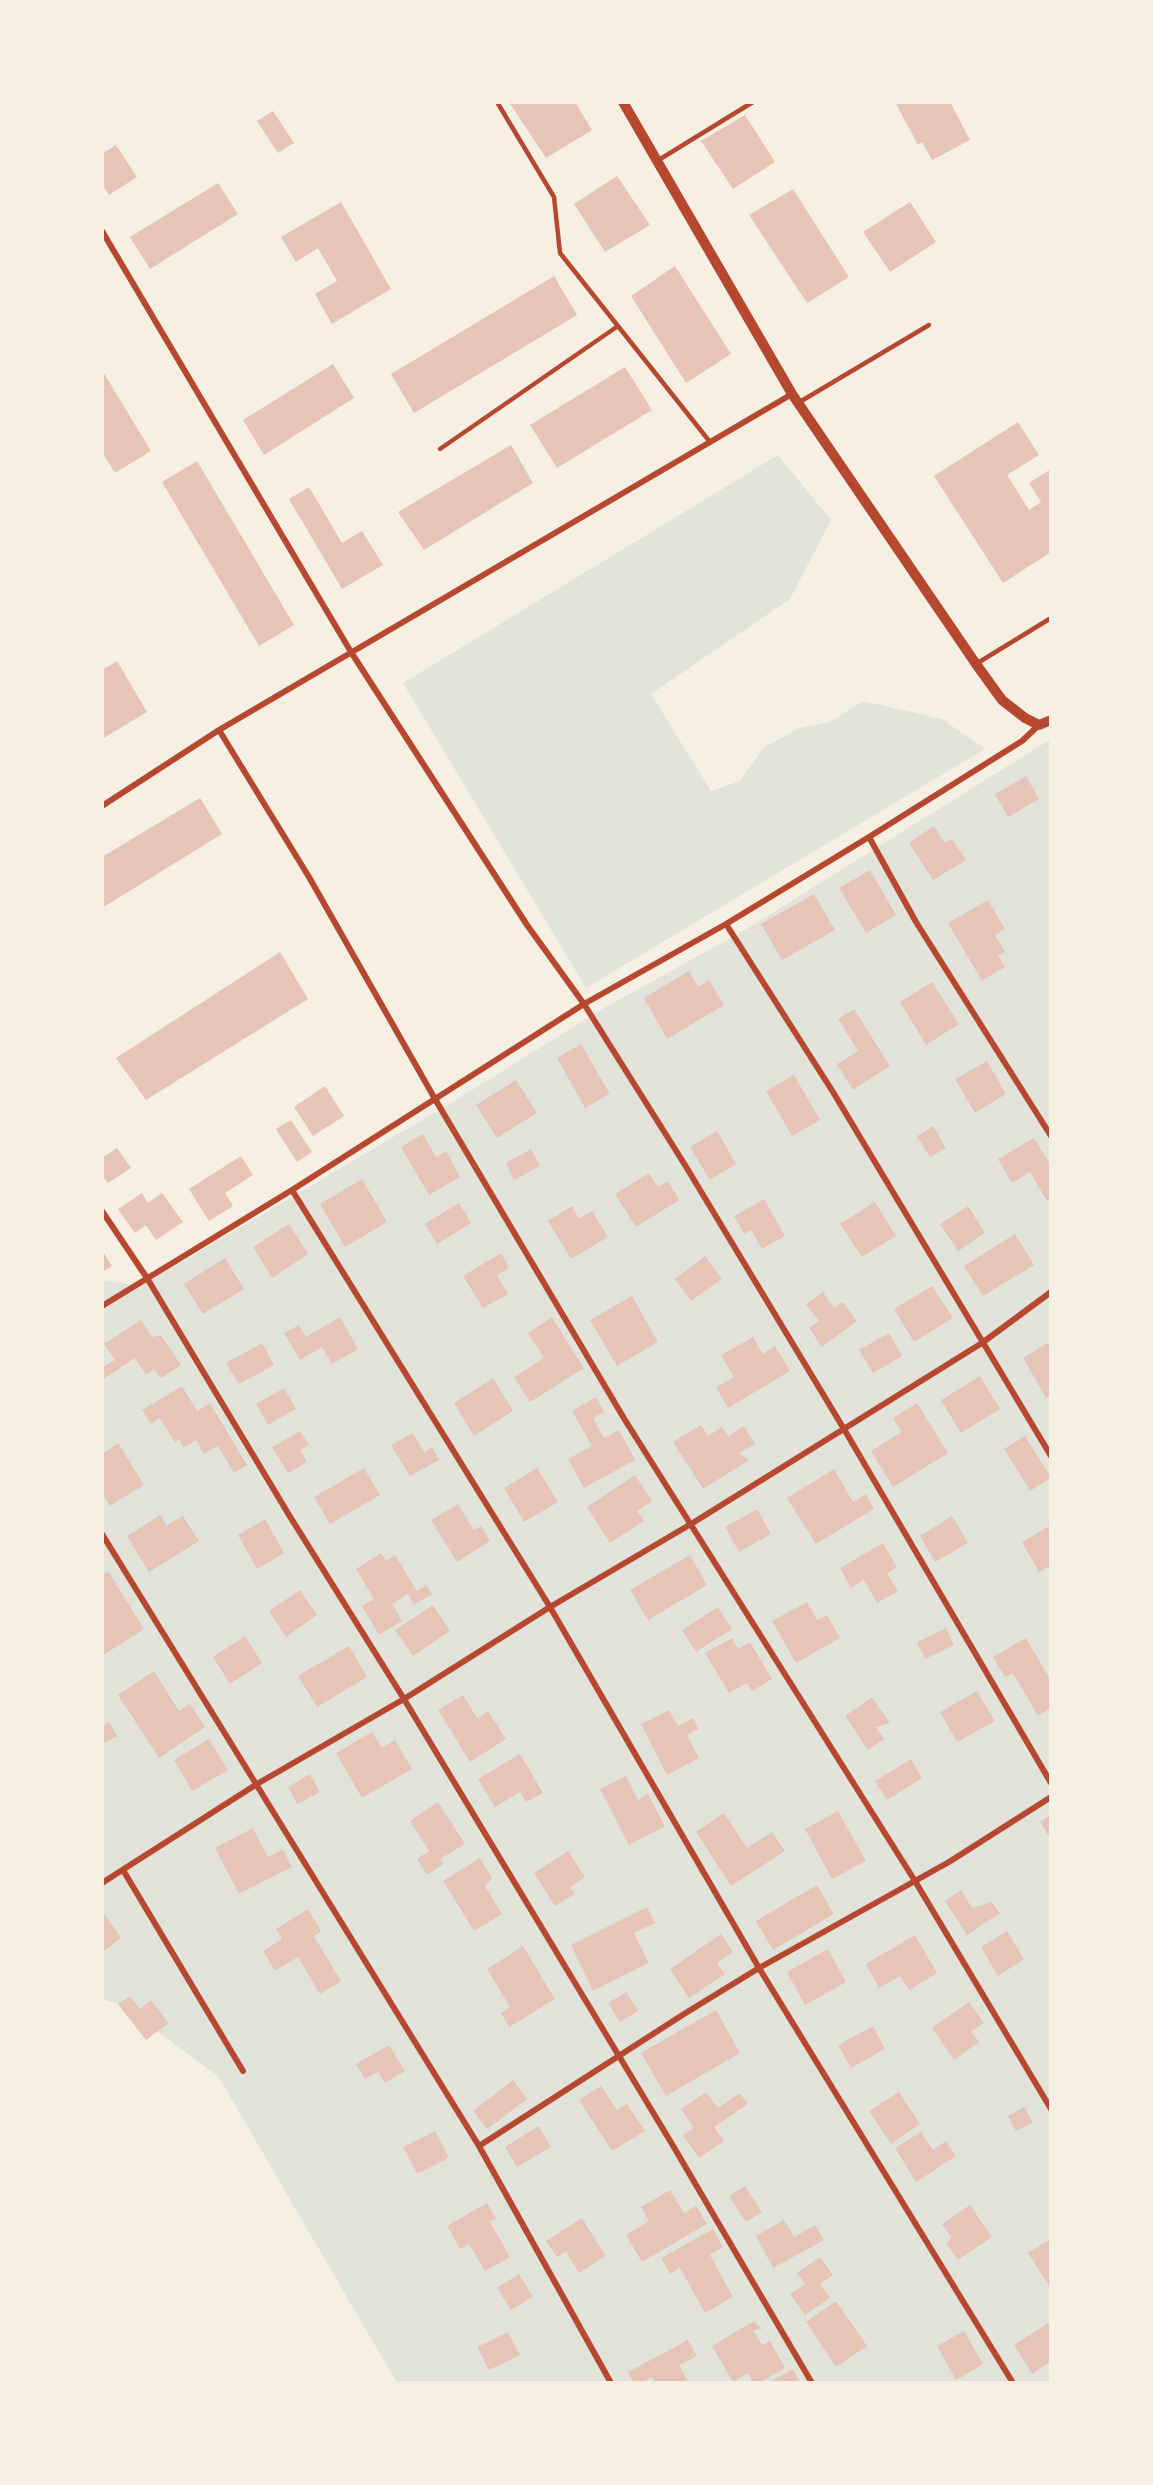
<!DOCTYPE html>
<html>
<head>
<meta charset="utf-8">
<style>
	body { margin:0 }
	#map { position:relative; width:1153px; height:2485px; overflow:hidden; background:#f6efe4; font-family:"Noto Sans",sans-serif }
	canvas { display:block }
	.frame { position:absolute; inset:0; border:104px solid #f6efe4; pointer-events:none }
</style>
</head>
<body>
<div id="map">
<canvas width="1153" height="2485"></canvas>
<div class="frame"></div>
</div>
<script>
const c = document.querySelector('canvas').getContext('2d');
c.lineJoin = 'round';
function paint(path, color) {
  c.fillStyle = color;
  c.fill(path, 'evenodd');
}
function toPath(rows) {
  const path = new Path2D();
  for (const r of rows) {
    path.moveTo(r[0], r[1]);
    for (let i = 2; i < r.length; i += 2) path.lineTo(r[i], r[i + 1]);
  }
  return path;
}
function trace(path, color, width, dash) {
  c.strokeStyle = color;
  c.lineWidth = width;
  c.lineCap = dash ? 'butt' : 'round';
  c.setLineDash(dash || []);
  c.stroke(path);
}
paint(toPath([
	[778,455,831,520,790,599,651,694,711,791,740,781,763,748,799,728,830,722,863,701,942,719,985,749,586,988,403,683],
	[1051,739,1051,2383,397,2383,218,2076,119,2004,102,1999,102,1280,141,1286,451,1103,602,1009,740,933]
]), '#e2e4dc');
paint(toPath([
	[509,102,575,102,592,130,546,158],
	[895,102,950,102,970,140,932,160,922,142,918,145],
	[273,111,294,143,278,153,257,121],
	[745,115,775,162,733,189,701,141],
	[116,145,137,177,109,195,102,184,102,147,105,152],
	[617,176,650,225,605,252,574,204],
	[218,183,238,214,150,269,130,237],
	[793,189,849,277,807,303,749,215],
	[341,202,391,289,332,324,315,294,337,281,318,248,296,262,281,237],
	[910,202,936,242,890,272,863,232],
	[675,266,731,354,686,383,631,296],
	[554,276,577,315,414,413,391,374],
	[333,364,354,398,264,455,243,420],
	[625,367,652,410,557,468,530,425],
	[102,370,151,451,115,473,102,452],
	[1018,422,1039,455,1007,475,1029,510,1041,502,1029,483,1051,469,1051,552,1003,583,934,476],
	[511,445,533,483,424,550,398,512],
	[197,461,294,625,259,646,162,482],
	[309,487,342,543,362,531,383,565,342,589,289,499],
	[117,661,147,712,102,739,102,670],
	[1026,776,1039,799,1008,817,995,794],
	[200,798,222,834,102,908,102,857],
	[934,826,945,843,952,839,966,860,933,880,909,843],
	[870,870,896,915,866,933,839,888],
	[814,894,835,930,782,960,761,924],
	[988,900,1005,929,995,935,1005,952,998,956,1005,967,982,981,948,923],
	[280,952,308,999,146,1100,116,1058],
	[689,971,698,987,709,980,724,1005,667,1039,644,998],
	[932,982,959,1024,926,1045,900,1002],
	[854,1009,890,1066,853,1090,837,1064,858,1051,838,1019],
	[581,1044,610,1094,585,1108,557,1058],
	[987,1061,1006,1094,975,1113,955,1079],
	[794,1075,820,1120,792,1136,766,1091],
	[516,1080,537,1113,497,1138,476,1105],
	[325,1086,344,1116,313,1136,294,1107],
	[291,1120,312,1152,297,1162,276,1129],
	[933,1126,946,1148,930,1157,917,1136],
	[717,1131,736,1164,710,1180,690,1147],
	[423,1134,436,1157,446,1151,460,1177,429,1195,401,1147],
	[1034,1138,1051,1166,1051,1199,1047,1201,1030,1172,1012,1183,998,1159],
	[117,1148,131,1168,108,1183,102,1175,102,1158],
	[531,1149,540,1166,514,1180,506,1163],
	[241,1156,253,1175,225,1193,233,1206,209,1221,189,1189],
	[649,1173,658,1187,668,1181,679,1200,636,1227,615,1194],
	[362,1179,387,1222,345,1247,320,1204],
	[142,1193,148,1203,162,1193,183,1222,156,1240,146,1225,135,1233,118,1209],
	[764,1199,785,1236,762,1249,751,1230,744,1234,734,1216],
	[875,1202,896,1236,862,1257,840,1224],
	[459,1203,471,1223,437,1244,425,1224],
	[572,1206,579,1219,592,1211,608,1237,571,1259,548,1221],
	[968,1206,985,1233,958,1251,940,1224],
	[289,1224,308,1254,272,1278,253,1247],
	[1015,1234,1034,1265,983,1296,964,1266],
	[102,1250,112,1266,102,1272],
	[501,1253,509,1268,497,1275,508,1294,483,1308,463,1276],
	[705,1256,722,1279,691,1301,675,1279],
	[225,1258,244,1289,203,1314,184,1284],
	[932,1286,953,1318,914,1342,894,1309],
	[823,1292,834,1308,843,1302,857,1321,822,1347,809,1328,819,1321,806,1304],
	[632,1296,658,1342,617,1366,590,1320],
	[340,1317,358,1349,332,1364,322,1347,300,1360,284,1333,299,1325,306,1337],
	[552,1317,584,1368,530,1402,514,1377,544,1358,528,1333],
	[141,1320,152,1337,161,1335,181,1365,161,1378,154,1369,146,1375,135,1358,102,1380,102,1368,115,1360,104,1344],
	[889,1333,902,1356,873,1373,859,1350],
	[753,1337,763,1354,775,1346,790,1371,728,1408,716,1387,734,1377,721,1355],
	[262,1343,274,1365,239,1384,226,1363],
	[1048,1343,1051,1348,1051,1395,1046,1398,1023,1358],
	[980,1376,1000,1409,961,1433,941,1400],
	[493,1378,513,1411,474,1436,454,1403],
	[182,1386,197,1411,210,1403,247,1465,234,1473,218,1446,204,1454,196,1440,184,1447,179,1439,175,1442,160,1418,151,1424,142,1410],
	[284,1388,296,1409,268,1425,256,1404],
	[596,1397,604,1412,593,1418,604,1438,619,1430,635,1460,584,1488,568,1459,592,1446,572,1411],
	[917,1403,948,1453,893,1487,871,1451,902,1432,893,1418],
	[701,1425,708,1436,722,1427,728,1436,744,1426,755,1444,739,1453,749,1460,703,1489,673,1442],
	[300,1431,309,1445,300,1450,307,1462,288,1473,272,1447],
	[413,1433,424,1452,432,1447,439,1460,410,1476,391,1445],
	[1025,1436,1051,1478,1030,1491,1004,1449],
	[118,1443,144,1485,110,1506,102,1493,102,1454],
	[364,1468,380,1495,330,1524,314,1497],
	[537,1468,558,1502,524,1522,504,1488],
	[834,1469,853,1502,866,1494,874,1509,816,1544,787,1498],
	[635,1475,652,1501,637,1511,644,1521,610,1543,587,1507],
	[458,1504,474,1530,481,1526,490,1541,457,1562,431,1520],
	[757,1509,771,1534,739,1552,725,1527],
	[160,1515,167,1525,183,1516,199,1541,149,1572,127,1536],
	[952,1516,968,1543,935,1562,920,1536],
	[265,1519,284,1553,257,1569,238,1535],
	[1051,1525,1051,1566,1039,1572,1022,1542],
	[883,1543,897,1567,887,1573,898,1591,877,1603,864,1580,851,1588,840,1568],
	[381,1553,386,1561,395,1555,417,1591,426,1585,432,1594,414,1605,408,1594,392,1604,402,1621,379,1635,362,1606,374,1599,356,1569],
	[690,1555,707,1585,648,1620,630,1590],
	[108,1571,144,1629,102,1656,102,1575],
	[300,1590,317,1615,286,1637,269,1611],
	[807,1602,817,1620,827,1615,840,1638,796,1663,772,1621],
	[433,1605,450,1631,413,1656,395,1630],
	[718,1607,732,1629,696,1652,682,1630],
	[946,1628,954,1645,925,1659,917,1642],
	[245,1636,262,1663,230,1684,213,1657],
	[732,1638,738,1649,750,1642,772,1679,752,1691,747,1683,729,1693,705,1653],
	[1026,1638,1051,1681,1051,1708,1038,1716,1013,1673,1005,1677,993,1657],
	[349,1646,367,1677,317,1707,298,1676],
	[154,1671,179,1711,190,1704,205,1727,159,1758,118,1695],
	[977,1691,995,1721,957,1742,940,1712],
	[463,1695,477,1718,488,1711,506,1739,470,1762,438,1710],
	[872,1697,890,1723,876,1727,884,1739,868,1750,845,1716],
	[669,1710,678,1726,693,1718,699,1729,687,1735,699,1758,667,1775,641,1724],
	[109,1722,117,1736,102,1744,102,1726],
	[372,1732,382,1748,395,1740,412,1769,362,1798,336,1753],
	[209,1739,228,1770,192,1791,174,1760],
	[520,1754,543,1793,526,1802,520,1792,495,1807,478,1779],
	[911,1759,922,1778,887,1800,875,1781],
	[310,1774,320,1792,297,1804,288,1787],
	[626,1776,638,1800,648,1794,665,1826,629,1845,600,1789],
	[438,1802,465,1844,440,1859,443,1864,427,1875,417,1859,429,1851,410,1821],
	[838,1811,866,1861,832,1879,805,1829],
	[724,1813,747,1848,772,1832,785,1851,731,1886,696,1832],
	[1051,1815,1051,1840,1040,1822],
	[253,1828,268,1857,283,1849,292,1867,239,1894,215,1848],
	[568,1851,585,1877,570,1887,575,1894,555,1906,534,1873],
	[480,1858,492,1878,485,1886,502,1914,474,1931,443,1881],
	[817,1885,834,1914,773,1950,756,1921],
	[961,1890,972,1908,992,1902,1000,1913,967,1935,945,1901],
	[647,1907,655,1923,634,1933,649,1963,593,1991,571,1945],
	[308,1909,321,1931,314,1936,341,1981,320,1994,298,1957,275,1971,263,1951,282,1939,276,1929],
	[102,1911,121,1938,102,1952],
	[1007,1931,1024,1959,998,1976,981,1947],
	[721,1934,733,1952,717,1963,725,1974,689,1998,670,1969],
	[915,1935,937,1973,909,1990,900,1976,879,1988,866,1964],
	[523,1946,555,1999,509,2027,501,2013,510,2007,487,1969],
	[828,1949,846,1982,805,2005,787,1972],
	[626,1992,638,2011,620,2022,608,2003],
	[130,1996,140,2009,151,2000,169,2023,146,2040,118,2004],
	[969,2002,984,2023,971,2031,979,2042,954,2060,932,2028],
	[716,2010,740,2053,666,2096,641,2053],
	[873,2026,885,2049,851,2068,838,2045],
	[389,2045,405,2071,385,2083,378,2072,365,2079,356,2064],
	[513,2080,527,2099,487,2129,473,2111],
	[601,2086,617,2110,627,2104,645,2131,612,2151,579,2100],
	[706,2092,718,2108,740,2093,748,2104,714,2127,724,2141,699,2158,683,2135,694,2128,681,2109],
	[899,2092,920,2124,891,2144,869,2111],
	[1024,2107,1033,2122,1016,2131,1008,2116],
	[539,2126,551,2147,517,2167,505,2147],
	[435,2131,449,2158,417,2174,403,2147],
	[921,2132,933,2150,946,2141,956,2156,916,2182,895,2148],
	[745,2186,762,2212,746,2222,729,2196],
	[670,2190,684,2213,696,2206,707,2224,642,2262,626,2235,649,2221,641,2207],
	[487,2203,496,2218,490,2222,510,2257,485,2271,469,2244,460,2249,447,2226],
	[970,2205,992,2237,958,2260,946,2243,952,2238,942,2224],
	[582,2218,606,2256,579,2273,566,2251,557,2257,546,2241],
	[784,2220,794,2237,815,2225,824,2240,773,2268,756,2236],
	[713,2229,723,2247,710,2255,733,2297,705,2313,680,2268,670,2274,661,2258],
	[1051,2239,1051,2289,1028,2253],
	[820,2257,833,2275,820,2284,830,2298,805,2315,790,2294,805,2284,797,2273],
	[519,2274,533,2297,511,2310,497,2288],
	[836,2301,867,2346,836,2367,806,2322],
	[754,2321,762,2329,753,2330,762,2345,770,2341,785,2368,759,2383,753,2383,748,2373,733,2382,712,2346],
	[1048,2323,1051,2327,1051,2361,1032,2374,1014,2345],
	[964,2331,983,2364,956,2380,937,2346],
	[508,2332,520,2355,489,2370,477,2347],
	[688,2340,697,2356,679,2365,689,2383,655,2383,652,2377,641,2383,634,2383,628,2372],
	[793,2369,800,2383,768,2383]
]), '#e6c5b7');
trace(toPath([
	[497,102,554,197,560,253,710,442],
	[657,161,753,102],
	[798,403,929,325],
	[440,449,618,326],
	[976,664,1051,618]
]), '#b5482f', 4.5);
trace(toPath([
	[102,231,351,652,527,925,584,1004,685,1165,844,1429,1051,1783],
	[219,730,309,877,435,1099,625,1420,915,1881,1051,2109],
	[102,806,219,730,792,394],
	[869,837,916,922,1051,1136],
	[726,924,833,1092,1051,1456],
	[292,1190,550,1607,759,1968,1013,2383],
	[102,1211,147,1278,289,1515,404,1699,672,2144,812,2383],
	[102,1306,292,1190,584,1004,726,924,869,837,1022,741,1039,725],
	[102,1534,479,2146,611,2383],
	[123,1870,243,2071],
	[102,1883,257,1784,404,1699,550,1607,691,1524,982,1343,1051,1292],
	[479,2146,684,2014,759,1968,949,1862,1051,1797]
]), '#b5482f', 6);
trace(toPath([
	[623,102,792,394,976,664,1002,700,1025,718,1039,725,1051,720]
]), '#b5482f', 10);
</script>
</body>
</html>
